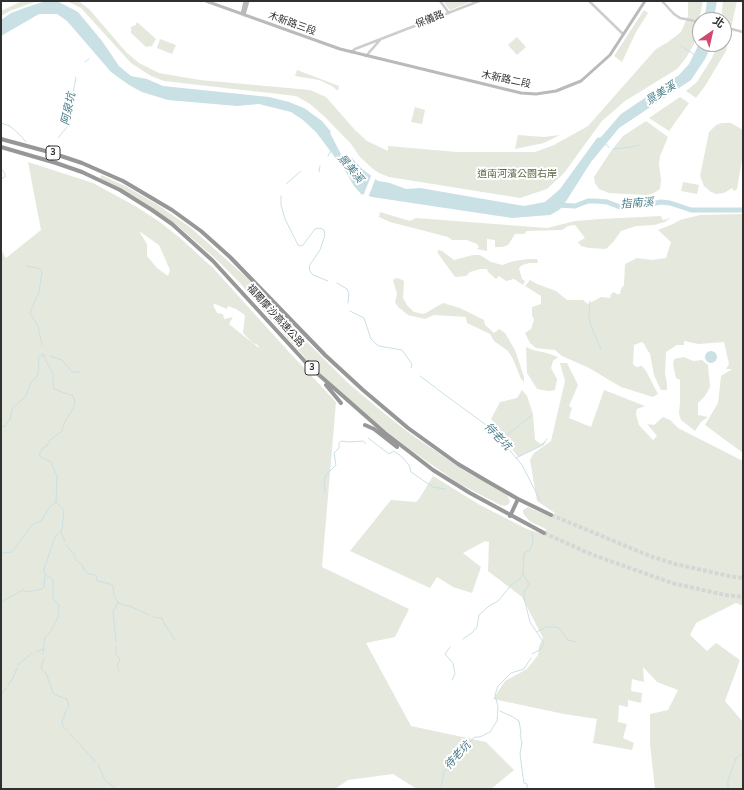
<!DOCTYPE html>
<html>
<head>
<meta charset="utf-8">
<style>
	body { margin:0 }
	#map { position:relative; width:744px; height:790px; overflow:hidden; background:#fff; font-family:"Nunito Sans","Noto Sans TC",sans-serif }
	canvas { display:block }
	.frame { position:absolute; inset:0; border:2px solid #303030; pointer-events:none }
	.north { position:absolute; left:692px; top:12px; width:40px; height:40px; box-sizing:border-box; background:#fff; border:1px solid #acacac; border-radius:50%; rotate:34deg; font-size:11px; font-weight:700; line-height:16px; text-align:center; color:#303030 }
	.north::after { content:''; display:block; margin:auto; width:14px; height:18px; background:#d1496e; clip-path:polygon(50% 0,100% 100%,50% 72%,0 100%) }
</style>
</head>
<body>
<div id="map">
<canvas width="744" height="790"></canvas>
<div class="frame"></div>
<div class="north">北</div>
</div>
<script>
const c = document.querySelector('canvas').getContext('2d');
c.lineJoin = 'round';
function paint(path, color) {
  c.fillStyle = color;
  c.fill(path, 'evenodd');
}
function toPath(rows) {
  const path = new Path2D();
  for (const r of rows) {
    if (r.length === 3) {
      path.moveTo(r[0] + r[2], r[1]);
      path.arc(r[0], r[1], r[2], 0, 2 * Math.PI);
      continue;
    }
    path.moveTo(r[0], r[1]);
    for (let i = 2; i < r.length; i += 2) path.lineTo(r[i], r[i + 1]);
  }
  return path;
}
function trace(path, color, width, dash) {
  c.strokeStyle = color;
  c.lineWidth = width;
  c.lineCap = dash ? 'butt' : 'round';
  c.setLineDash(dash || []);
  c.stroke(path);
}
function write(font, color, halo, rows, align = 'center') {
  c.font = font + ' "Nunito Sans","Noto Sans TC",sans-serif';
  c.lineWidth = 4;
  c.setLineDash([]);
  c.textBaseline = 'middle';
  c.strokeStyle = halo;
  c.fillStyle = color;
  for (const [text, x, y, turn = 0] of rows) {
    c.save();
    c.translate(x, y);
    c.rotate((+turn || 0) * Math.PI / 180);
    c.textAlign = isNaN(turn) ? turn : align;
    if (halo) c.strokeText(text, 0, 0);
    c.fillText(text, 0, 0);
    c.restore();
  }
}
paint(toPath([
	[22,1,37,1,10,11,1,16,1,11],
	[67,1,80,2,89,9,126,52,139,63,159,73,200,80,310,90,326,97,355,130,367,141,388,151,388,146,457,152,535,152,554,145,588,126,656,49,668,42,681,32,688,16,688,1,703,1,694,44,686,58,677,69,625,101,602,121,564,173,547,189,520,198,389,177,379,173,373,169,360,157,351,144,325,117,310,104,296,96,164,81,151,76,131,63,81,8],
	[443,1,473,1,450,10,448,8],
	[723,1,737,1,726,51,705,86,696,98,686,91,697,82,712,58,718,44,724,44,724,20,721,20],
	[644,10,648,13,636,32,622,62,614,56],
	[137,22,156,39,152,46,146,47,131,33,131,27,136,25,136,24],
	[517,37,526,47,517,55,508,45],
	[160,39,176,45,172,54,157,48],
	[297,70,339,86,338,91,332,86,319,80,295,76],
	[680,97,689,103,669,131,649,118],
	[415,107,425,110,422,124,411,122],
	[646,121,668,137,660,156,659,165,661,180,660,189,652,194,645,195,609,193,599,189,595,183,594,177,611,151,623,136],
	[722,123,731,123,743,130,743,154,737,189,734,191,732,188,724,193,716,194,711,192,704,186,700,176,709,132,716,125],
	[518,135,544,137,560,135,544,143,515,149],
	[28,162,93,183,135,206,160,222,180,238,213,268,289,352,336,402,322,567,409,609,395,637,366,643,411,726,486,742,514,770,491,789,417,789,393,774,348,780,335,789,1,789,1,250,6,258,41,230],
	[139,231,159,245,170,270,168,276,157,268,147,256,147,244],
	[215,304,227,309,228,306,236,309,245,315,243,333,253,343,258,345,259,348,229,324,233,317,224,319,223,314,217,313,213,305],
	[101,175,127,187,158,205,191,228,247,278,303,338,348,383,386,415,412,435,465,471,507,495,510,501,509,504,505,506,500,505,458,483,409,449,380,426,342,394,309,362,288,339,240,283,217,260,178,226,137,198,100,178],
	[683,182,699,185,697,194,681,191],
	[380,212,410,221,416,218,547,228,575,221,600,219,661,216,663,220,671,218,665,222,654,225,636,226,621,231,614,241,606,249,589,248,581,246,578,242,585,238,575,225,568,226,562,230,527,231,524,234,515,234,508,245,502,247,495,247,495,240,487,239,487,251,477,249,479,247,477,244,467,240,452,240,448,237,390,222,379,217],
	[743,214,743,361,741,363,743,364,743,453,705,425,718,403,721,376,732,369,726,369,729,364,724,342,698,344,684,341,684,345,677,345,666,352,665,373,667,384,667,390,661,390,658,384,654,375,650,354,644,344,642,342,634,345,633,364,636,367,642,366,646,371,658,394,653,397,621,387,589,368,562,356,555,350,536,348,530,343,525,333,531,329,534,320,532,315,532,307,541,304,541,296,525,286,530,280,537,284,556,291,567,300,583,300,588,304,601,297,610,298,611,294,614,292,617,294,620,294,621,289,624,285,625,264,637,258,652,260,666,258,671,242,658,230,673,224,680,220,700,215],
	[439,250,442,251,454,260,473,255,480,255,491,262,502,265,514,261,528,259,537,259,538,263,530,263,522,265,519,268,522,279,525,281,523,285,514,279,506,281,499,276,496,279,488,272,487,269,480,269,470,272,466,276,455,277,437,252],
	[396,278,400,279,404,281,403,298,407,305,414,312,424,314,443,303,460,308,484,320,485,325,494,333,499,329,505,333,515,350,524,377,524,382,521,379,513,359,508,351,494,341,490,334,467,323,466,317,434,315,425,319,408,315,398,307,395,302,397,294,393,280],
	[526,347,533,350,547,353,558,357,553,361,551,368,557,379,555,390,549,391,537,389,527,373],
	[684,357,693,361,702,360,708,365,710,387,705,396,698,403,698,415,708,417,701,422,695,431,681,420,679,414,680,402,680,380,676,378,673,364,674,359],
	[560,363,567,363,578,385,569,406,572,408,569,418,591,427,604,390,645,406,637,409,636,414,639,425,653,440,657,436,647,424,654,425,663,417,670,420,678,428,743,461,743,606,736,603,696,623,690,635,707,651,716,643,740,660,725,701,743,722,743,789,655,789,650,744,650,714,668,710,678,690,657,682,643,667,644,682,632,679,631,691,642,693,641,703,628,700,628,707,619,705,618,722,627,724,623,738,634,743,632,750,593,743,597,719,564,714,493,699,505,681,527,669,538,655,539,646,543,638,522,597,488,571,489,542,485,541,463,553,481,567,472,593,453,587,437,577,430,588,350,551,391,500,416,502,419,499,433,476,480,505,527,529,545,535,546,529,531,522,524,515,523,512,523,510,528,507,553,518,555,513,537,501,530,460,534,453,551,441,565,381],
	[522,390,527,396,533,414,535,440,541,444,546,440,543,445,518,457,504,438,503,433,491,419,500,402,517,398]
]), '#e5e8dd');
paint(toPath([
	[53,1,59,2,78,12,102,41,119,66,131,76,147,79,163,86,269,97,289,102,304,108,322,121,331,132,330,133,343,158,352,158,361,168,378,181,390,183,406,189,420,188,524,206,545,202,560,189,597,138,601,137,621,114,679,75,689,64,700,42,700,44,712,44,705,59,691,80,619,128,591,162,563,206,559,210,550,215,512,218,372,197,361,194,354,186,346,172,316,132,303,120,291,112,259,104,237,106,168,100,142,92,129,85,111,72,67,21,57,14,39,14,1,36,1,20,11,13,27,7,43,2],
	[707,1,717,1,715,12,715,20,707,20,707,16,705,14],
	[711,357,6]
]), '#c9e0e5');
paint(toPath([
	[372,174,376,177,368,198,363,196]
]), '#fff');
trace(toPath([
	[681,46,695,55],
	[85,62,89,59],
	[1,123,10,126,21,136,26,142],
	[58,138,67,127,76,77],
	[605,144,609,147],
	[613,149,631,147,639,145],
	[328,156,331,151],
	[1,168,5,174,5,177,1,179],
	[319,172,320,166],
	[286,184,301,171],
	[281,196,281,205,285,219,298,245,300,246,303,245,315,229,320,228,324,230,325,235,320,250,309,266,310,271,313,275,328,281],
	[1,256,3,261],
	[26,266,38,268,42,271,39,292,30,313,38,326,42,345],
	[337,283,347,289,349,294,348,303],
	[590,301,589,317,591,326,601,349],
	[350,311,364,318,371,339,375,343,379,346,402,350,412,364,411,368],
	[42,353,53,374,53,384,54,389,73,396,75,401,73,409,64,423,62,431,49,441,47,446,44,447,39,454,41,457,51,462,57,476,56,502,64,510,62,530,55,537,44,569,45,575,49,577,53,580,53,599,59,605,58,617,51,631,45,637,43,654],
	[50,356,62,360,72,372,80,372],
	[420,376,436,388],
	[437,389,493,430,522,465,540,500],
	[1,427,5,426,10,419,12,409,25,397,31,383,37,376,39,368,38,358,42,355,45,355],
	[368,438,389,454,394,451,402,457,409,465,411,472,433,487,445,489],
	[502,439,531,416],
	[516,458,543,445,547,439],
	[325,492,324,480,326,475,336,465,334,453,339,448,339,443,341,441,349,442,363,441,366,444],
	[61,532,65,542],
	[532,532,533,541,530,550,524,553,523,574,529,584,524,591,524,598,530,622,544,643,541,649,532,654],
	[66,545,75,555,75,559,83,566,84,570,88,574,93,574,96,576,97,581,111,584,113,586,114,595,118,603,132,607,149,615],
	[1,553,12,552,32,525,42,520,49,508,56,502],
	[1,605,3,601,23,590,26,592,42,589,44,586,45,576],
	[1,606,1,609],
	[153,617,162,618,164,623,175,640],
	[536,632,547,627,555,627,559,628,568,640,576,642],
	[463,639,473,632,477,627,479,615,489,606,498,601,512,584,519,580,523,574],
	[116,641,113,611,118,603],
	[116,646,116,655,120,659,117,666,119,671],
	[450,647,445,654,453,663,454,669,455,674,452,680],
	[36,652,43,649],
	[44,659,41,667,42,670,46,673,53,693,58,696,67,699,69,707,66,711,62,722,63,726,67,730],
	[18,665,32,653],
	[8,685,13,678,17,668],
	[1,695,6,688],
	[500,711,513,717,519,721,521,733,520,736,522,742,520,754,523,777,524,783,527,784,527,789],
	[70,734,95,761],
	[98,765,105,780,116,789],
	[441,789,444,772,451,764,456,761,457,754,459,751,475,737,480,737,490,732,497,721,498,707,495,695,498,686,511,673,524,669,531,658],
	[728,789,728,780,736,758,743,754]
]), '#c9e0e5', 1);
trace(toPath([
	[557,205,575,206,588,201,596,201,607,202,620,207,646,205,661,202,670,203,691,210,743,210]
]), '#c9e0e5', 5);
trace(toPath([
	[551,515,650,556,675,564,729,576,743,578],
	[544,533,593,555,672,583,725,595,743,597]
]), '#d6d6d6', 4, [4, 2]);
trace(toPath([
	[440,1,449,13],
	[589,1,623,34],
	[662,1,674,14,680,18,700,22],
	[724,27,743,32],
	[351,52,355,49,479,1],
	[366,56,380,40]
]), '#cdcdcd', 2.5);
trace(toPath([
	[206,1,340,49,521,93,536,94,556,91,581,81,610,55,645,1],
	[242,14,245,1],
	[244,15,248,1]
]), '#bababa', 3);
trace(toPath([
	[1,139,49,152,82,163,123,181,172,210,201,231,230,257,325,355,363,390,408,428,458,464,485,480,518,499,551,515],
	[1,147,56,163,82,172,120,190,152,210,172,224,213,261,310,367,385,433,433,470,470,493,544,533],
	[326,385,341,403],
	[365,425,374,429,397,447],
	[510,516,518,499]
]), '#979797', 4);
for (const [x, y, w] of [
	[53,153,14],
	[312,368,14]
]) {
  const box = new Path2D();
  box.roundRect(x - w / 2, y - 7, w, 14, 3);
  c.fillStyle = '#fff';
  c.fill(box);
  trace(box, '#303030', 1);
}
write('bold 9px', '#303030', null, [
	["3",53,153],
	["3",312,368]
]);
write('10px', '#303030', '#fff', [
	["保儀路",430,20,-22],
	["木新路三段",292,24,20],
	["木新路二段",506,80,12],
	["福爾摩沙高速公路",275,316,48]
]);
write('10px', '#5b6743', '#fff', [
	["道南河濱公園右岸",517,175]
]);
write('italic 11px', '#487d89', '#fff', [
	["景美溪",661,94,-32],
	["阿泉坑",69,109,-78],
	["景美溪",350,169,50],
	["指南溪",637,204,-4],
	["待老坑",497,437,46],
	["待老坑",458,756,-48]
]);
</script>
</body>
</html>
